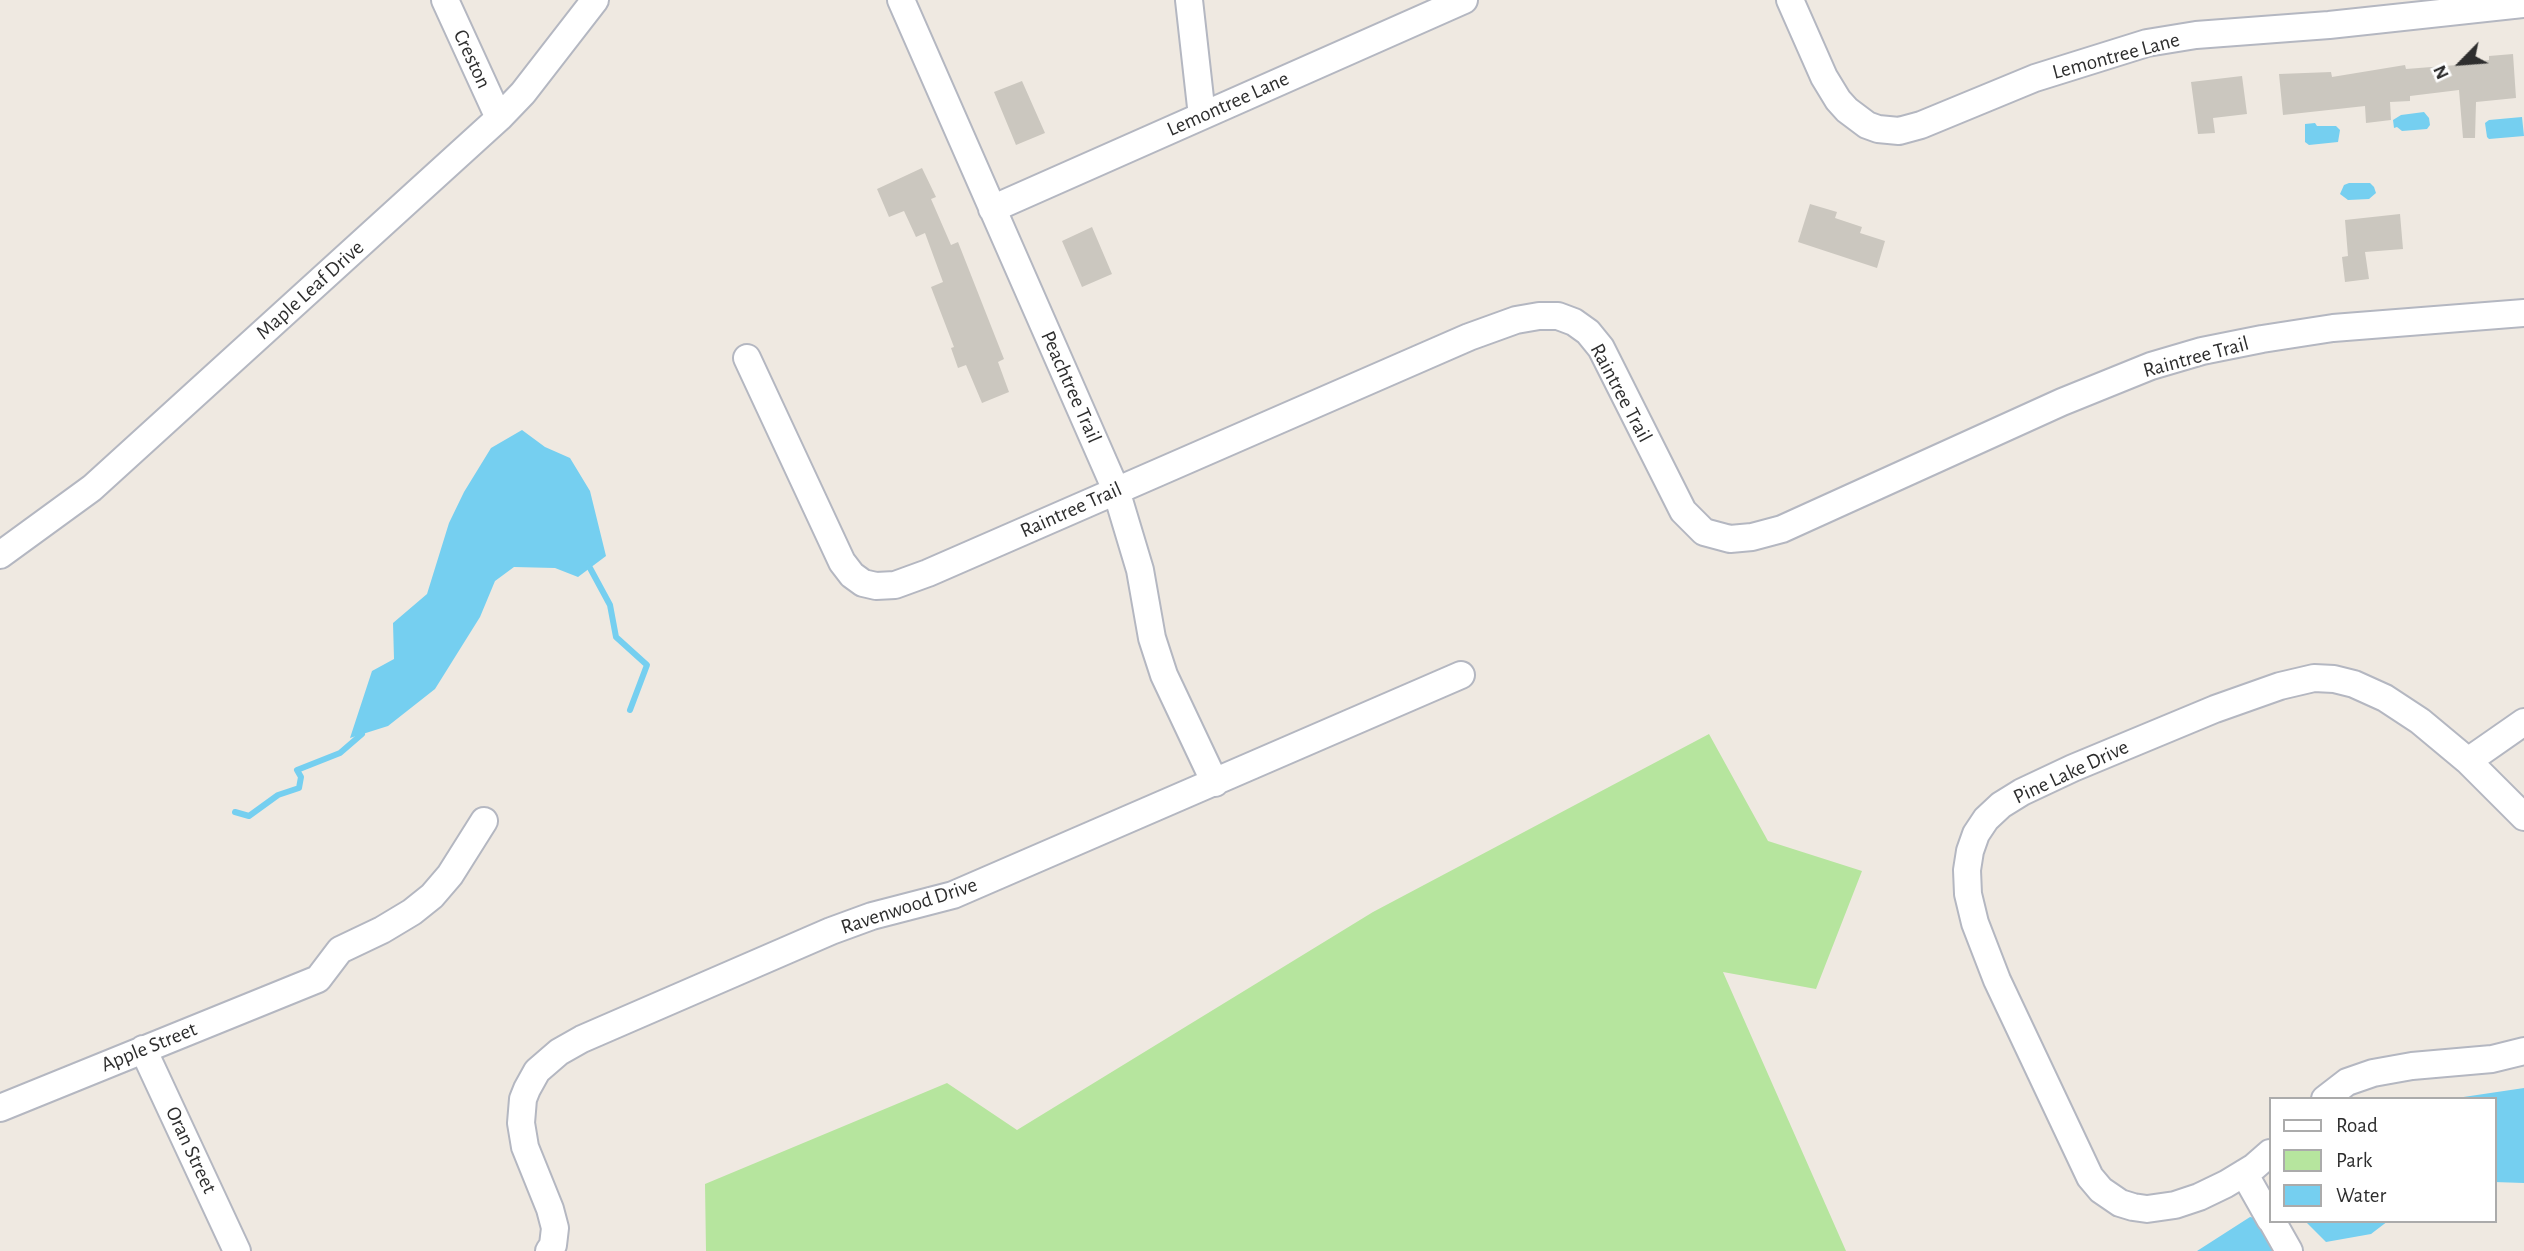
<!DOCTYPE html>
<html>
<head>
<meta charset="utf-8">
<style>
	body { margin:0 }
	#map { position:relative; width:2524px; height:1251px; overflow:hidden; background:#efe9e1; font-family:"Alegreya Sans",sans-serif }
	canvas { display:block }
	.legend { position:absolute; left:2269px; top:1097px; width:228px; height:126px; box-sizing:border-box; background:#fff; border:2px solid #ababab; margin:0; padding:9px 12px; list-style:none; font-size:21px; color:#2e2e2e }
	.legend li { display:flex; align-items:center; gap:14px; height:35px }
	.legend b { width:35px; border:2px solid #ababab }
	.north { position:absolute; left:2426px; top:28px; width:70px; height:70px; -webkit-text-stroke:5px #fff; paint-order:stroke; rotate:245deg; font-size:19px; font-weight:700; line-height:28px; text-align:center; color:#2e2e2e }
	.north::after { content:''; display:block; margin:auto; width:24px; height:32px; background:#2e2e2e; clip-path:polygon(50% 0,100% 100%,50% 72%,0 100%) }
</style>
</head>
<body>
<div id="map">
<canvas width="2524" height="1251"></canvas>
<ul class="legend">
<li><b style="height:9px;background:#fff"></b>Road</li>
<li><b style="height:19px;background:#b6e59e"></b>Park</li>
<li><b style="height:19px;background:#75cff0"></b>Water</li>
</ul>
<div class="north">N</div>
</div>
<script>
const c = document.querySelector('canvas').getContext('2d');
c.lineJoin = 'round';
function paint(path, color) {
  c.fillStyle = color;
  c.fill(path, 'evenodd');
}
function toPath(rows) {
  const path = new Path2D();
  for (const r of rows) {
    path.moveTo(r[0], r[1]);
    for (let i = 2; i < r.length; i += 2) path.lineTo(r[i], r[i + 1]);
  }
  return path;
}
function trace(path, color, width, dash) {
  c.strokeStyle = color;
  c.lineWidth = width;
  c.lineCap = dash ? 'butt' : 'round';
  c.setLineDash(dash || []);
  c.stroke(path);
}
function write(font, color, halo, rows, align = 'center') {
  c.font = font + ' "Alegreya Sans",sans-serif';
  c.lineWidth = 5;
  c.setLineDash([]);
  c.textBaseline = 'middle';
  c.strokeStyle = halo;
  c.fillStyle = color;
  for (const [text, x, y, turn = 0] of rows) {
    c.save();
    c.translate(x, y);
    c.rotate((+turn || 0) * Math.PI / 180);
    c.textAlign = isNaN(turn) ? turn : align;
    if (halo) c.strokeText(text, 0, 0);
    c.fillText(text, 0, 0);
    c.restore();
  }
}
paint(toPath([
	[1709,734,1768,841,1862,871,1816,989,1723,972,1846,1251,706,1251,705,1184,947,1083,1017,1130,1373,912]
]), '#b6e59e');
paint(toPath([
	[2424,112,2429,118,2430,125,2427,129,2402,131,2397,127,2394,128,2393,120,2401,115],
	[2522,117,2524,136,2489,139,2487,137,2485,123,2489,120],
	[2315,123,2317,126,2336,126,2340,130,2338,142,2309,145,2305,142,2305,124],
	[2349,183,2370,183,2374,187,2376,193,2369,199,2348,200,2340,194,2344,185],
	[522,430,545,447,570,458,590,491,606,556,578,577,555,568,514,567,495,581,480,617,435,689,388,726,350,738,372,671,394,659,393,623,427,594,449,523,464,492,491,448],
	[2524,1088,2524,1183,2494,1182,2494,1099,2450,1099],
	[2250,1217,2260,1219,2276,1251,2197,1251],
	[2305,1221,2388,1221,2371,1234,2326,1242]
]), '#75cff0');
trace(toPath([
	[590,568,610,605,616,637,647,665,630,710],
	[235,812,249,816,278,795,299,788,301,777,297,770,340,753,362,734]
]), '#75cff0', 6);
paint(toPath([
	[2513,54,2516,98,2476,102,2475,138,2463,138,2459,90,2410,96,2410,101,2390,102,2391,120,2366,123,2365,106,2283,115,2279,74,2331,72,2332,77,2405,65,2406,69,2457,65,2489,60,2489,56],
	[2242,76,2247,114,2213,118,2215,133,2198,134,2191,82],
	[1022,81,1045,133,1016,145,994,92],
	[922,168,936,197,931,199,951,245,958,242,1004,359,998,362,1009,392,982,403,966,365,958,368,951,348,954,347,931,287,943,282,925,233,916,237,904,211,889,217,877,189],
	[1810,204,1837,212,1835,218,1862,227,1860,233,1885,241,1877,268,1798,242],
	[2400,214,2403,249,2365,252,2369,279,2345,282,2342,257,2348,256,2345,220],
	[1092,227,1112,274,1082,287,1062,241]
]), '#cbc7bf');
const minor = toPath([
	[445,0,499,118],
	[901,0,1116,490,1140,570,1152,638,1164,675,1215,783],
	[1189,0,1202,116],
	[1790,0,1824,77,1838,100,1847,110,1867,125,1878,129,1899,131,1921,125,2035,78,2147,43,2196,35,2329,25,2524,4],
	[992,209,1464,0],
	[747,358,842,562,852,575,863,583,876,586,895,585,928,573,1469,337,1516,320,1539,316,1558,316,1574,322,1588,332,1601,348,1683,511,1704,532,1730,539,1752,537,1782,529,2062,402,2151,366,2202,351,2262,339,2333,328,2524,313],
	[0,555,92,488,499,118,523,93,595,0],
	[2468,761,2524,722],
	[143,1049,237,1251],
	[2325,1099,2347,1082,2373,1073,2412,1066,2492,1059,2524,1051],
	[0,1108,318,979,340,950,382,930,412,912,432,896,450,875,484,821],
	[2270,1153,2254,1167,2226,1184,2199,1197,2175,1205,2147,1209,2133,1207,2120,1203,2101,1190,2090,1177,1997,980,1975,923,1968,894,1967,870,1970,851,1976,834,1986,819,2001,805,2022,792,2073,768,2215,709,2280,686,2314,678,2334,679,2354,684,2385,698,2420,721,2468,761,2524,817],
	[2244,1173,2270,1219],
	[2272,1221,2289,1251],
	[549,1251,553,1245,555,1228,550,1209,525,1147,521,1123,523,1099,527,1089,537,1071,559,1052,582,1039,831,931,872,916,953,895,1461,675]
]);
trace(minor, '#b4b7c1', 30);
trace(minor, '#fff', 26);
write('21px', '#2e2e2e', '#fff', [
	["Lemontree Lane",2116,56,-15],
	["Creston",472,59,65],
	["Lemontree Lane",1228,104,-24],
	["Maple Leaf Drive",310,290,-42],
	["Raintree Trail",2196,357,-15],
	["Peachtree Trail",1071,387,66],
	["Raintree Trail",1621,393,62],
	["Raintree Trail",1071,510,-24],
	["Pine Lake Drive",2071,772,-25],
	["Ravenwood Drive",909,906,-18],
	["Apple Street",149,1047,-22],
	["Oran Street",191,1150,65]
]);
</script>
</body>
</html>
